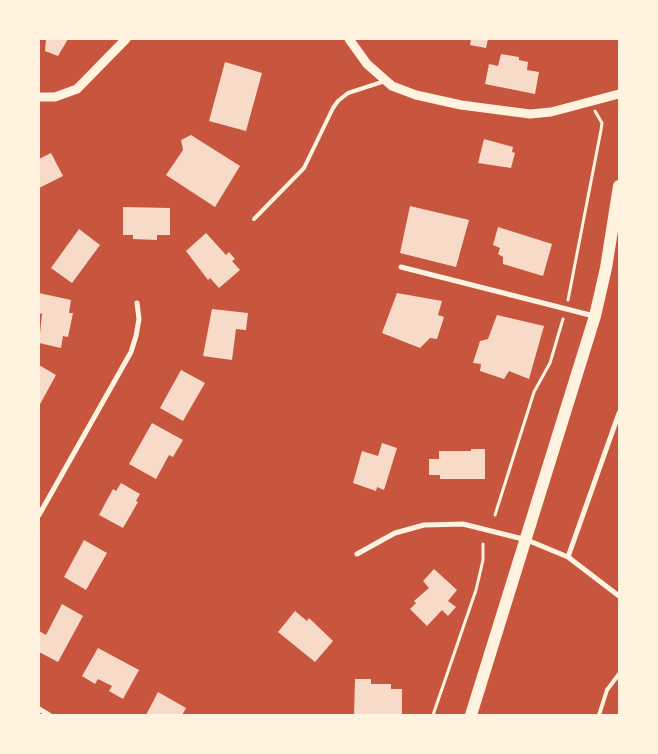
<!DOCTYPE html>
<html>
<head>
<meta charset="utf-8">
<style>
	body { margin:0 }
	#map { position:relative; width:658px; height:754px; overflow:hidden; background:#c8553d; font-family:Barlow,sans-serif }
	canvas { display:block }
	.frame { position:absolute; inset:0; border:40px solid #fff3e0; pointer-events:none }
</style>
</head>
<body>
<div id="map">
<canvas width="658" height="754"></canvas>
<div class="frame"></div>
</div>
<script>
const c = document.querySelector('canvas').getContext('2d');
c.lineJoin = 'round';
function paint(path, color) {
  c.fillStyle = color;
  c.fill(path, 'evenodd');
}
function toPath(rows) {
  const path = new Path2D();
  for (const r of rows) {
    path.moveTo(r[0], r[1]);
    for (let i = 2; i < r.length; i += 2) path.lineTo(r[i], r[i + 1]);
  }
  return path;
}
function trace(path, color, width, dash) {
  c.strokeStyle = color;
  c.lineWidth = width;
  c.lineCap = dash ? 'butt' : 'round';
  c.setLineDash(dash || []);
  c.stroke(path);
}
paint(toPath([
	[46,39,68,39,58,56,45,51],
	[471,39,488,39,486,48,470,45],
	[501,54,519,57,519,60,528,62,527,70,539,72,535,94,485,84,489,64,498,66],
	[225,62,262,73,246,131,209,121],
	[191,135,240,166,215,207,166,175,183,150,181,140],
	[484,139,513,147,512,152,515,153,511,168,478,163],
	[51,153,63,176,39,188,39,159],
	[410,206,469,220,456,267,400,253],
	[123,207,170,208,170,235,157,235,157,240,133,239,133,235,123,235],
	[498,227,552,244,543,276,503,264,503,257,498,254,500,248,493,245],
	[79,229,100,245,72,283,51,268],
	[206,233,226,255,229,252,235,259,232,261,240,270,219,288,210,278,208,280,186,251],
	[39,293,71,300,69,313,73,313,68,337,63,336,61,348,39,343,42,314,39,313],
	[397,293,442,301,438,315,444,317,437,339,430,338,420,348,382,333],
	[212,309,248,313,246,330,236,329,232,360,203,356],
	[497,315,544,326,529,379,509,371,504,379,480,371,481,364,473,363,480,341,488,339],
	[39,365,56,375,39,406],
	[181,370,205,383,183,421,160,408],
	[152,423,183,440,173,457,169,455,156,479,129,464],
	[382,443,397,448,384,490,377,487,376,491,353,483,362,451,378,456],
	[471,449,485,449,485,479,440,479,440,475,429,475,429,459,439,459,439,451,471,451],
	[121,483,140,494,136,501,138,502,123,528,99,515,113,489,116,491],
	[84,540,107,553,86,590,64,577],
	[434,569,457,590,448,601,456,607,448,616,442,610,427,626,410,609,416,603,414,601,429,588,423,581],
	[62,604,83,616,58,662,39,652,39,631,46,635],
	[295,611,307,621,309,618,333,641,315,662,278,632],
	[98,648,139,670,123,699,109,691,112,686,98,679,95,684,82,676],
	[355,679,371,679,371,684,391,684,391,689,402,689,402,714,354,715],
	[158,692,186,708,182,715,146,715]
]), '#f7dbc8');
trace(toPath([
	[568,300,601,130,602,123,595,111],
	[495,515,534,392,550,363,563,319],
	[433,715,476,590,483,560,483,544]
]), '#fff3e0', 3);
trace(toPath([
	[254,219,304,168,333,108,338,101,348,93,385,81],
	[599,715,607,690,619,674]
]), '#fff3e0', 4);
trace(toPath([
	[401,267,594,316],
	[39,515,131,352,136,336,139,319,137,303],
	[357,554,395,533,424,525,463,524,527,540,568,557,619,596],
	[568,557,619,413],
	[39,709,49,715]
]), '#fff3e0', 5);
trace(toPath([
	[349,39,367,64,392,86,416,95,461,105,530,114,551,112,619,94],
	[39,97,55,97,77,89,126,39]
]), '#fff3e0', 9);
trace(toPath([
	[471,715,595,316,606,268,619,186]
]), '#fff3e0', 12);
</script>
</body>
</html>
